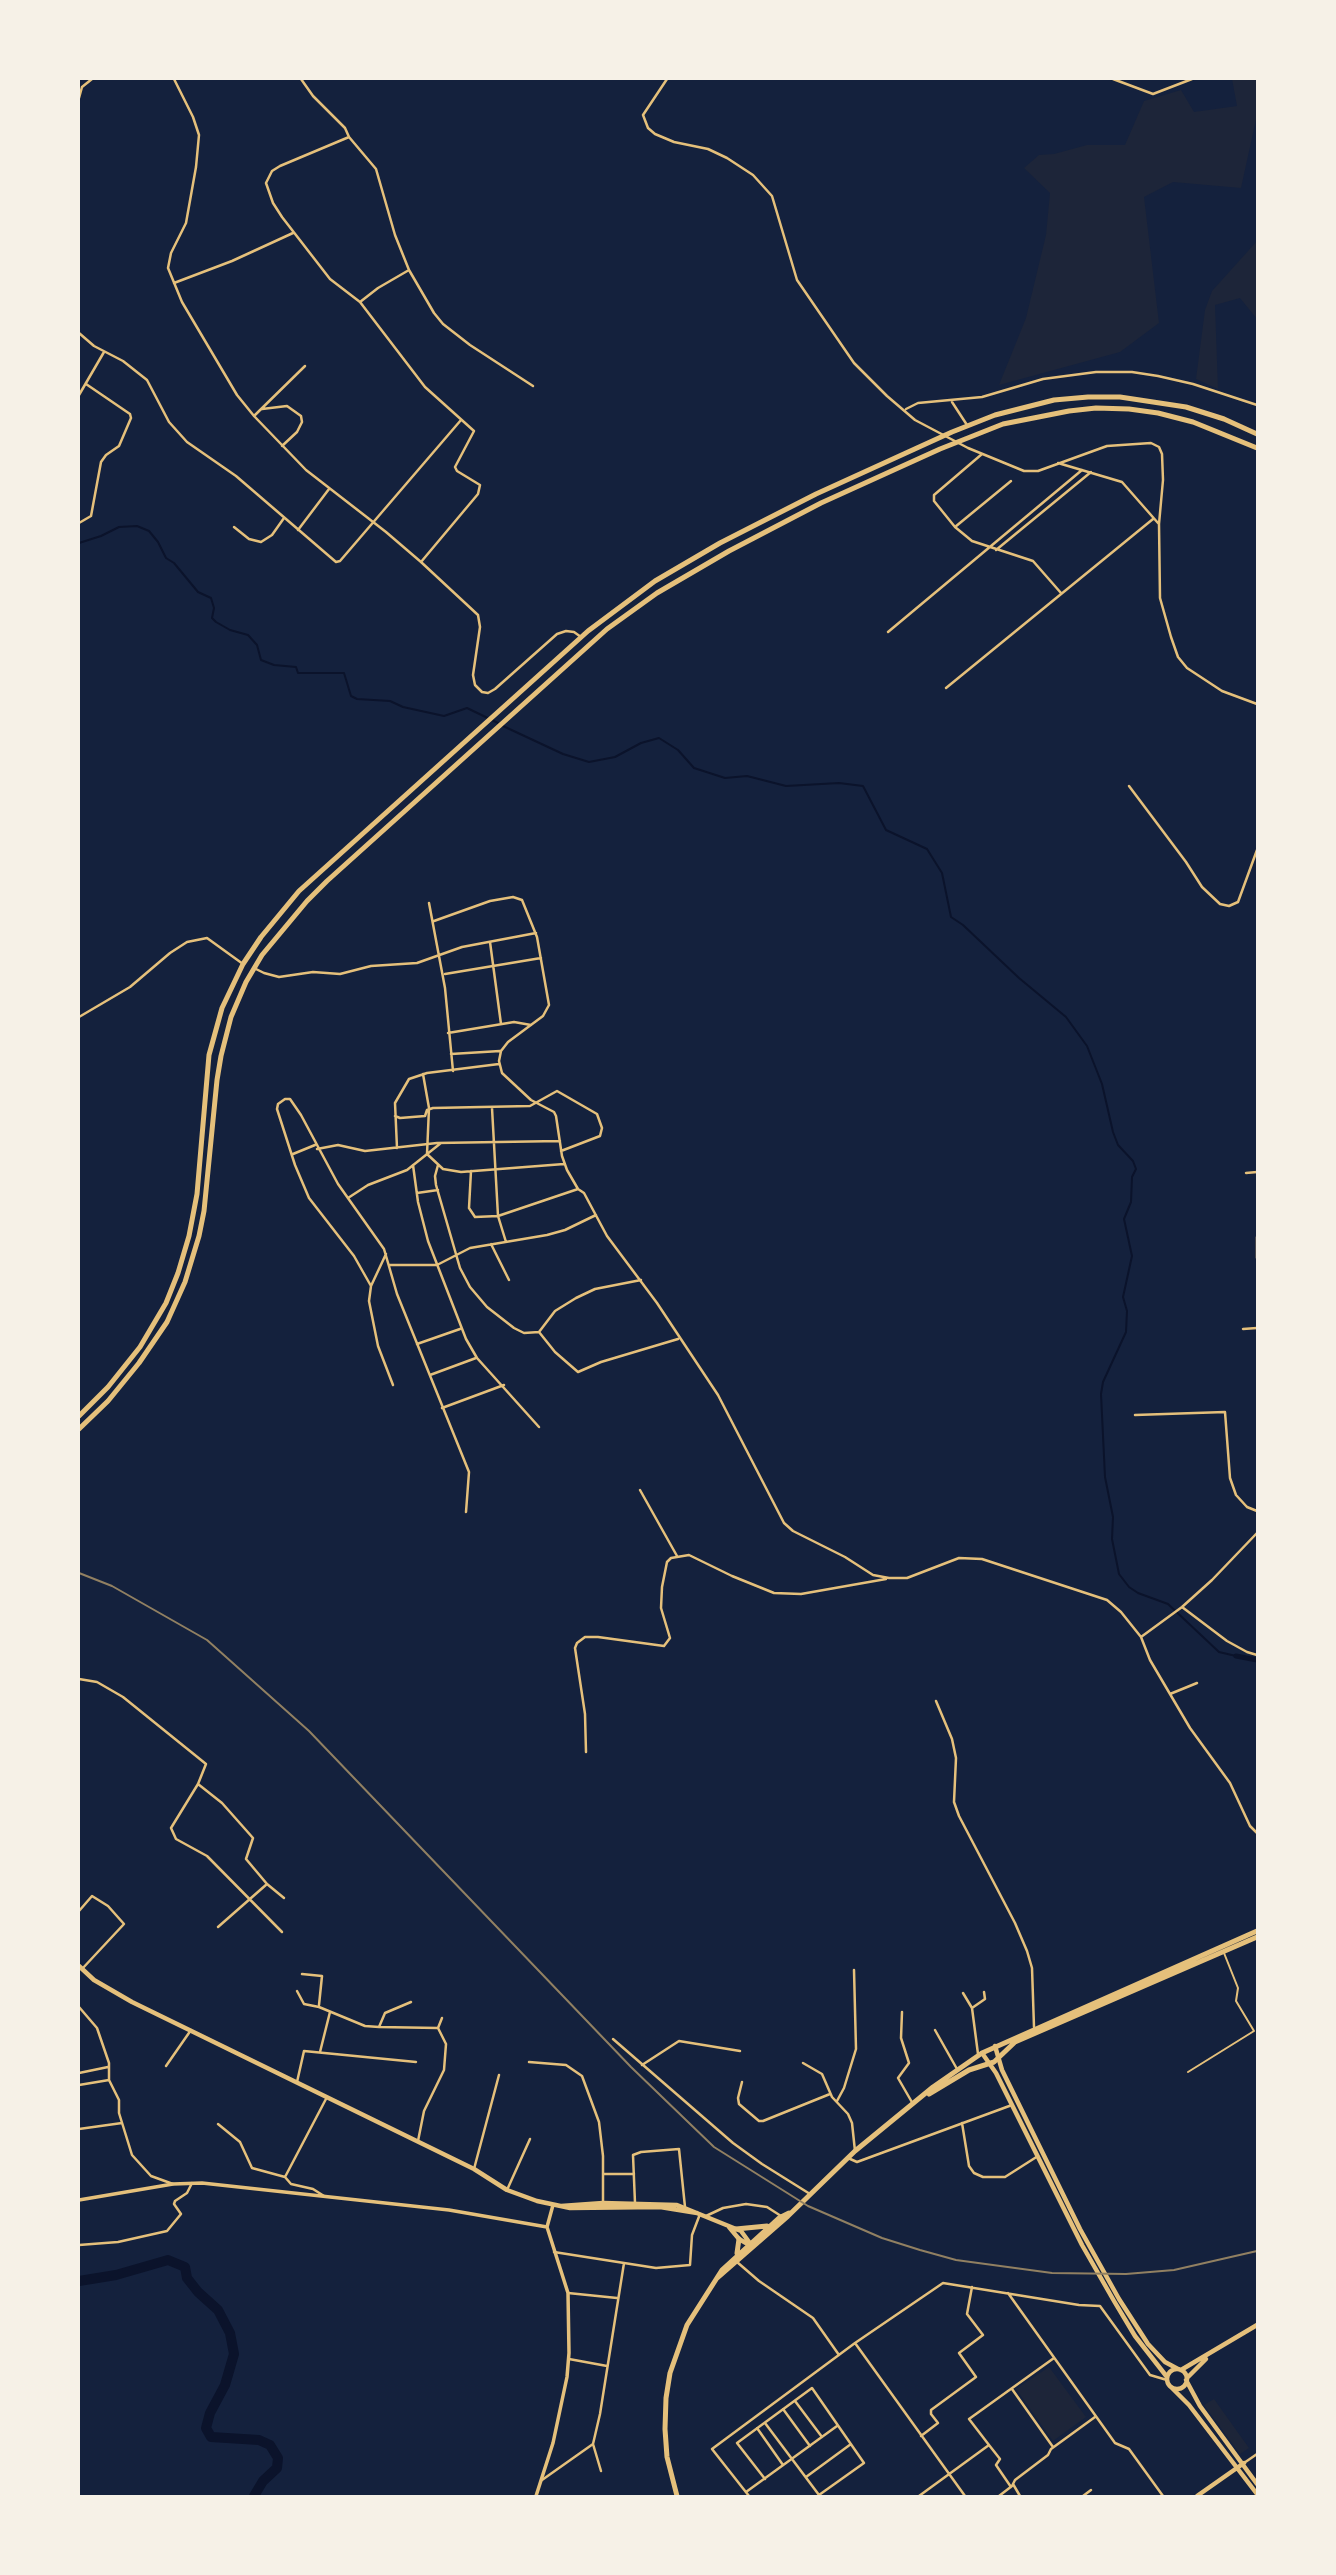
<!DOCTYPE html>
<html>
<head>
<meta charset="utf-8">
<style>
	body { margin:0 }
	#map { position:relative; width:1336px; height:2575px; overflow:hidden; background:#14213d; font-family:"Roboto Condensed",sans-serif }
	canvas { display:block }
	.frame { position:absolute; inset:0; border:80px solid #f6f1e7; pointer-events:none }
</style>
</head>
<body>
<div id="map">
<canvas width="1336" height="2575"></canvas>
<div class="frame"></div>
</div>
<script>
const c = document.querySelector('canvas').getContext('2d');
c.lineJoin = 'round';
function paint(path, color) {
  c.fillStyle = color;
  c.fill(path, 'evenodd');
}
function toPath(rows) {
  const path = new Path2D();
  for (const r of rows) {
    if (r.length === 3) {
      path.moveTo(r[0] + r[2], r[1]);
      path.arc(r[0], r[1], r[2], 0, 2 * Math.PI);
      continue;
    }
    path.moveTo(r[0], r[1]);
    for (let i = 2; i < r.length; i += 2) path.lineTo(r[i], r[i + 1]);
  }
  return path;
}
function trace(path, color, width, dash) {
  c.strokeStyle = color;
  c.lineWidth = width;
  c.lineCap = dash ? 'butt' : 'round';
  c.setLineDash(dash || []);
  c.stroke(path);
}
paint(toPath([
	[1232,79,1257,79,1257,115,1241,188,1173,182,1144,197,1159,323,1120,352,999,385,1026,318,1046,235,1050,193,1024,168,1039,155,1054,154,1087,145,1125,145,1144,101,1181,90,1194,112,1237,106],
	[1257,241,1257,319,1240,298,1215,305,1218,389,1196,379,1205,310,1212,291],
	[1049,2367,1086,2417,1053,2441,1016,2389],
	[1214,2399,1249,2448,1240,2454,1204,2405]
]), '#1d2539');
trace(toPath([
	[79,543,101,536,119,527,137,526,149,531,158,542,166,558,174,563,198,592,211,598,214,608,212,618,216,622,230,630,248,635,257,645,261,660,274,665,296,667,298,673,344,673,351,696,357,699,390,701,403,707,444,716,467,708,498,723],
	[503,726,563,754,589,762,615,757,641,743,659,738,678,750,694,768,725,778,747,776,786,786,839,783,863,786,886,830,927,849,942,873,951,917,963,925,1019,978,1066,1017,1087,1046,1102,1084,1113,1132,1118,1145,1133,1161,1136,1169,1132,1177,1131,1202,1124,1219,1132,1256,1123,1297,1127,1311,1126,1332,1103,1382,1101,1394,1105,1477,1113,1517,1112,1539,1119,1574,1129,1587,1138,1593,1168,1604,1219,1652,1236,1656]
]), '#0b132b', 2);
trace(toPath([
	[1236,1656,1257,1660]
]), '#0b132b', 5);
trace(toPath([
	[79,2281,116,2275,168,2260,185,2267,187,2278,198,2292,218,2310,230,2333,234,2354,225,2385,210,2413,206,2428,211,2437,259,2440,270,2445,278,2458,277,2468,263,2481,254,2496]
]), '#0b132b', 10);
trace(toPath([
	[1188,2072,1254,2031,1236,2001,1238,1988,1224,1953]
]), '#e5c07b', 2);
trace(toPath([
	[174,79,193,117,199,135,196,167,186,223,171,253,168,268,182,302,237,395,254,416,306,470,386,532,421,562,478,494,480,485,457,471,455,467,474,431,425,387,360,302,330,279,282,217,273,203,266,183,272,171,280,166,349,137],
	[301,79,313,96,345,128,349,137,376,169,395,235,409,270,434,313,443,324,470,345,533,386],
	[667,79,643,115,648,128,655,134,674,142,708,149,727,158,753,175,772,196,797,280,854,363,887,396,915,420,968,448,1024,471,1038,471,1107,446,1151,443,1159,447,1162,454,1163,480,1159,524,1160,598,1171,637,1178,657,1187,668,1222,691,1257,704],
	[1113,79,1153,94,1192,79],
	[79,98,82,87,92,79],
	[174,283,232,261,293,233],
	[360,302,378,288,409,270],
	[79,333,94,346,123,361,147,380,169,422,187,442,236,476,336,562,340,561,461,420],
	[79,395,104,352],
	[952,402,967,425],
	[262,409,287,406,301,416,302,422,297,432,282,446],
	[906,409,918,403,982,397,1043,379,1096,372,1132,372,1158,376,1193,384,1257,405],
	[254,416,305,366],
	[982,454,934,495,934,501,955,527,972,541,1033,561,1061,593],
	[1058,463,1122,482,1158,523],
	[79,523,91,516,101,462,106,455,119,446,131,418,130,414,86,384],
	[234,527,249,539,261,542,272,535,284,518],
	[955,527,1011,481],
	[298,530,329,489],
	[996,550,1091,472],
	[421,562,478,615,480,627,473,675,475,685,482,692,488,693,495,689,557,634,566,631,574,632,581,637],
	[888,632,1082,470],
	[946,688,1153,519],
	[1129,786,1186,862,1202,887,1220,904,1229,906,1238,902,1257,850],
	[429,903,445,988,453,1071],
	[434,921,490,901,513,897,522,900,537,937,549,1005,543,1016,508,1042,501,1051,499,1061,502,1073,531,1100,554,1112,556,1116,562,1156,567,1170,578,1189,584,1193,607,1236,657,1303,718,1395,784,1523,793,1531,845,1557,873,1575,889,1578,907,1578,959,1558,982,1559,1107,1600,1121,1612,1141,1637,1150,1660,1190,1728,1230,1783,1250,1826,1257,1833],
	[490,942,501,1024],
	[254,968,264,973,279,977,313,972,340,974,371,966,417,963,462,947,536,933],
	[445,974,541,958],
	[79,1017,130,987,170,953,187,942,207,938,243,964],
	[448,1033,514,1022,531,1025],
	[451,1054,500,1051],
	[423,1074,429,1108,427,1154,443,1169,461,1172,564,1164],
	[492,1108,498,1216,506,1242],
	[395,1116,400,1118,425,1116,427,1110,433,1108,530,1106,557,1091,597,1114,602,1128,600,1136,561,1151],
	[397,1148,395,1103,409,1079,427,1073,499,1064],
	[317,1149,338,1145,365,1151,437,1143,560,1141],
	[293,1154,315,1145],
	[413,1165,418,1202,428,1241,466,1339,477,1358,539,1427],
	[438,1165,435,1176,436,1185,460,1268,470,1287,487,1307,514,1328,524,1333,539,1332,555,1352,578,1372,601,1362,678,1339],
	[471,1171,469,1208,475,1217,498,1216,578,1189],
	[1246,1173,1257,1172],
	[417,1193,438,1190],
	[348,1198,368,1185,407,1170,441,1143],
	[1257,1237,1257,1258],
	[491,1244,509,1280],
	[386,1254,371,1286,369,1301,378,1346,393,1385],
	[389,1265,437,1265,470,1248,547,1235,565,1230,596,1215],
	[371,1286,354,1256,309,1198,295,1165,277,1109,278,1104,285,1099,290,1099,301,1115,338,1184,384,1249,397,1294,469,1472,466,1512],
	[1243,1329,1257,1328],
	[539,1332,555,1311,576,1298,595,1289,641,1280],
	[417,1344,460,1329],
	[430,1375,476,1358],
	[442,1408,504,1385],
	[1135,1415,1225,1412,1230,1478,1236,1495,1247,1507,1257,1511],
	[640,1490,677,1556],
	[1182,1607,1227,1641,1247,1652,1257,1655],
	[1141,1637,1182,1607,1212,1580,1257,1533],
	[79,1679,97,1682,123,1697,206,1764,198,1784,171,1828,176,1839,207,1856,282,1932],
	[1170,1694,1197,1683],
	[936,1701,952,1739,956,1758,954,1802,959,1816,1015,1923,1027,1951,1032,1968,1034,2027],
	[586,1752,585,1714,575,1648,577,1643,585,1637,598,1637,664,1646,670,1638,661,1608,662,1587,667,1562,671,1558,689,1555,732,1576,774,1593,801,1594,886,1579],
	[198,1784,222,1803,253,1838,246,1859,267,1884,284,1898],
	[79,1911,92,1896,108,1906,124,1924,82,1969],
	[218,1927,267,1884],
	[302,1974,322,1976,319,2005],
	[297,1991,304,2004,319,2007,365,2026,379,2027,385,2013,411,2002],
	[963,1993,972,2008,978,2054],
	[79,2007,97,2028,109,2063,109,2080,119,2100,119,2113,132,2155,151,2176,173,2184],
	[972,2008,985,1999,984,1992],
	[902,2012,901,2038,909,2063,898,2078,913,2104],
	[379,2027,438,2028,442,2018],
	[935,2030,957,2069],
	[613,2039,733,2143,762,2164,810,2194],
	[320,2052,330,2012],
	[529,2062,566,2065,582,2076,599,2122,603,2156,603,2202],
	[803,2063,822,2074,832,2097,848,2114,852,2123,855,2151],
	[642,2065,679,2041,740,2051],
	[166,2066,191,2030],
	[79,2073,108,2067],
	[297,2082,304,2051,416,2062],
	[742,2082,738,2098,739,2104,759,2121,763,2121,830,2094],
	[79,2085,109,2080],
	[837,2101,844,2088,856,2049,854,1970],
	[962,2123,969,2166,974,2173,983,2177,1005,2177,1038,2156],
	[218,2124,240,2142,252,2168,285,2177],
	[79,2129,122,2123],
	[418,2141,424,2111,444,2070,446,2044,438,2028],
	[848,2158,857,2162,1012,2105],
	[474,2169,499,2075],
	[604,2174,634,2174],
	[507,2190,530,2139],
	[324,2196,313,2189,291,2184,285,2177,327,2097],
	[635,2203,633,2155,641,2152,679,2149,685,2207],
	[706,2216,723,2208,746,2204,767,2207,781,2216],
	[79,2245,118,2242,167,2231,181,2214,174,2204,175,2201,187,2193,192,2183],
	[554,2252,656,2268,690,2265,692,2235,700,2214],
	[737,2262,759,2281,813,2318,839,2355],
	[568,2293,617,2298],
	[1008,2293,1115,2443,1129,2449,1163,2496],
	[855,2343,965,2496],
	[569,2359,607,2366],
	[1012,2389,1053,2447],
	[795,2401,822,2437],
	[783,2409,810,2446],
	[757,2428,783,2465],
	[921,2436,938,2423,931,2414,931,2410,976,2377,959,2353,983,2335,967,2314,972,2287],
	[593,2444,601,2471],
	[989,2445,1000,2459,996,2465,1011,2487],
	[1244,2463,1257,2454],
	[806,2477,851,2444],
	[765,2479,737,2443,812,2388,864,2463,819,2495,765,2423],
	[542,2480,593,2444,600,2414,624,2263],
	[1013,2484,1020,2496],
	[746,2492,837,2426],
	[749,2496,712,2449,855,2343,943,2283,1079,2305,1100,2306,1150,2375,1167,2380],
	[919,2496,989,2445,969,2419,1054,2358],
	[999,2496,1012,2486,1015,2480,1048,2455,1051,2449,1095,2417],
	[1083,2496,1091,2490]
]), '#e5c07b', 2.5);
trace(toPath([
	[79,2200,173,2184,202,2183,449,2210,547,2227],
	[536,2496,553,2443,567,2377,569,2353,568,2293,547,2227,553,2205]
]), '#e5c07b', 3.5);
trace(toPath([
	[79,1966,94,1980,132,2002,474,2169,507,2190,537,2201,570,2208,660,2207,697,2213],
	[995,2046,1002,2070,1080,2229,1119,2299,1148,2344,1165,2362,1178,2369],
	[982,2053,996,2073,1082,2245,1114,2301,1135,2336,1167,2377],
	[561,2206,603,2203,677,2205,741,2231,752,2246],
	[729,2227,739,2239,751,2246],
	[1177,2379,10],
	[1181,2370,1257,2325],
	[1187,2378,1206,2359],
	[1186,2380,1200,2406,1257,2484],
	[1170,2386,1189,2405,1257,2494],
	[1197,2496,1244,2463]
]), '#e5c07b', 4.5);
trace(toPath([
	[929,2094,969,2070,994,2062,1015,2042,1257,1937],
	[736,2229,767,2226],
	[737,2253,739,2239],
	[717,2278,788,2216,855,2151,933,2087,982,2053,1257,1931],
	[677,2496,667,2457,665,2429,666,2398,670,2373,687,2325,722,2270,779,2218,789,2213]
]), '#e5c07b', 5);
trace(toPath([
	[79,1416,108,1387,140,1347,166,1303,178,1273,189,1236,197,1194,209,1055,222,1008,243,964,261,937,299,891,588,631,655,581,720,543,816,494,952,432,995,415,1054,400,1088,397,1120,397,1186,407,1224,419,1257,434],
	[79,1429,108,1401,139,1363,167,1322,185,1282,199,1236,204,1211,217,1080,221,1056,231,1017,246,982,262,955,307,901,327,881,607,629,657,593,729,551,821,503,940,449,1003,424,1069,411,1096,408,1129,409,1158,413,1193,422,1257,448]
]), '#e5c07b', 5);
trace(toPath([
	[79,1573,112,1586,207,1640,309,1731,631,2067,714,2147,808,2206,882,2238,920,2250,956,2260,1052,2273,1126,2274,1174,2270,1257,2251]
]), '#918062', 2);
</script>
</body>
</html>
